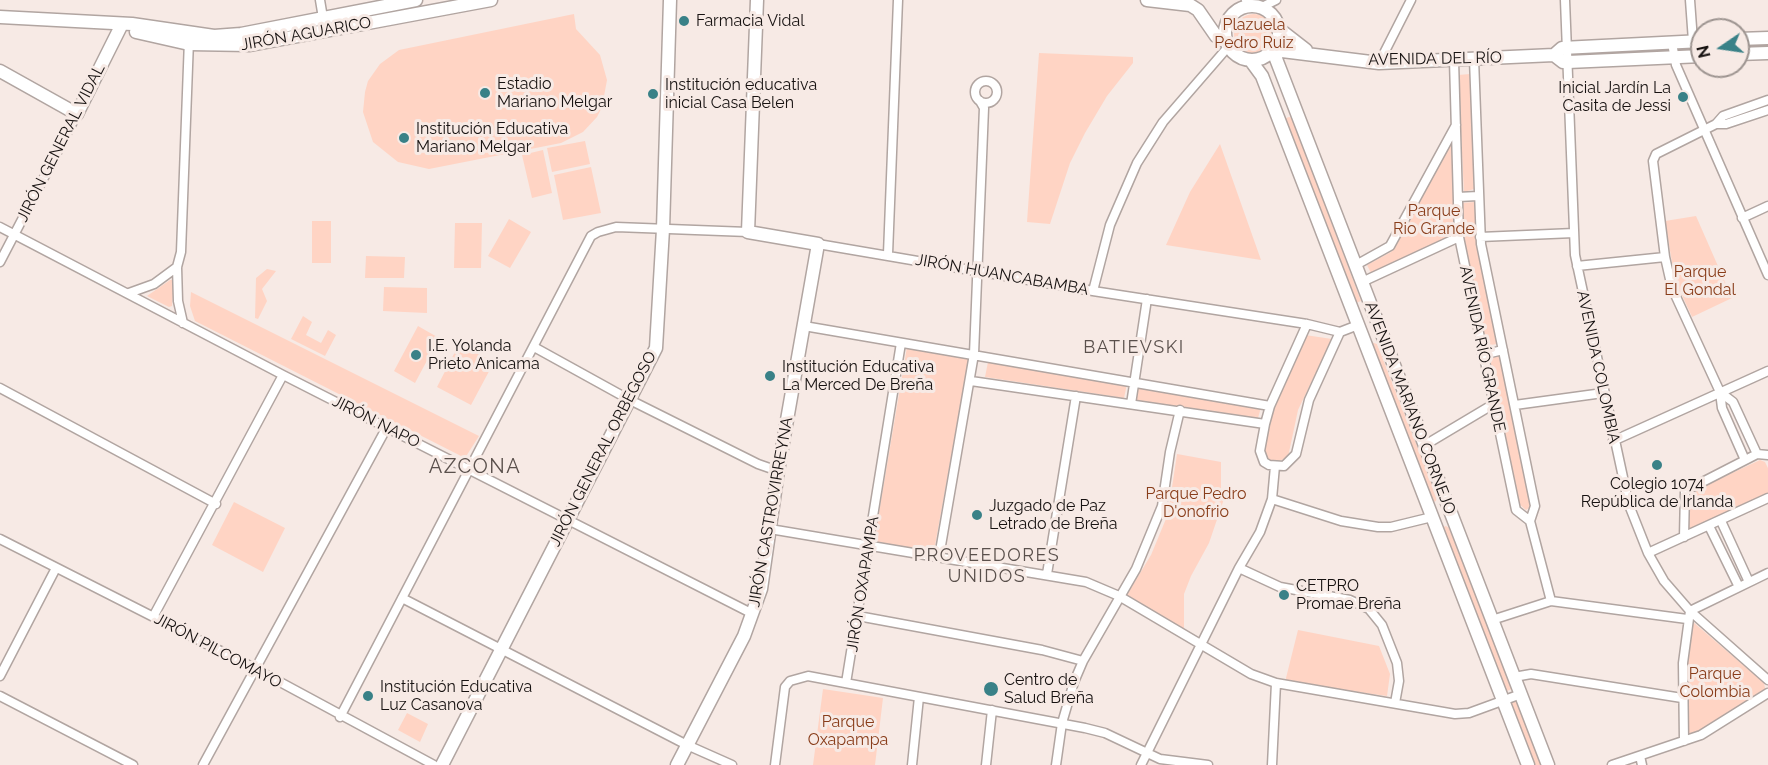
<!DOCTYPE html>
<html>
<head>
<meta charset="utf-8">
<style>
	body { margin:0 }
	#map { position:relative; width:1768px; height:765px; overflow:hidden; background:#f7eae5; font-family:Raleway,sans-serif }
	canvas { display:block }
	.north { position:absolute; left:1690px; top:18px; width:60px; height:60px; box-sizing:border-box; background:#f7eae5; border:2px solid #9d9490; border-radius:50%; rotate:257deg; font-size:16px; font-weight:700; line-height:24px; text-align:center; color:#171211 }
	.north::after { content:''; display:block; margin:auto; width:21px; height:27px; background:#398187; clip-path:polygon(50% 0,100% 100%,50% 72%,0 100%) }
</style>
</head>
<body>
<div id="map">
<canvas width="1768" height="765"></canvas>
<div class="north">N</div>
</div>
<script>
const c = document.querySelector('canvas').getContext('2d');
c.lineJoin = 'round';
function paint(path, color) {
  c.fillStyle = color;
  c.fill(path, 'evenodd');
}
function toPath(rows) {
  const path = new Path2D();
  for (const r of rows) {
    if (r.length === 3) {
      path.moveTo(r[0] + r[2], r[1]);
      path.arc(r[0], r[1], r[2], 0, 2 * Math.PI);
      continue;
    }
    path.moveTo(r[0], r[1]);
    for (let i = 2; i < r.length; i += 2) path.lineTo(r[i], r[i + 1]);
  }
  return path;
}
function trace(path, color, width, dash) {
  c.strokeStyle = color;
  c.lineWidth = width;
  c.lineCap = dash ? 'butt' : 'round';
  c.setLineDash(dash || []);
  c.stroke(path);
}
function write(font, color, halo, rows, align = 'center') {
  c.font = font + ' Raleway,sans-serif';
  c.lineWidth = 6;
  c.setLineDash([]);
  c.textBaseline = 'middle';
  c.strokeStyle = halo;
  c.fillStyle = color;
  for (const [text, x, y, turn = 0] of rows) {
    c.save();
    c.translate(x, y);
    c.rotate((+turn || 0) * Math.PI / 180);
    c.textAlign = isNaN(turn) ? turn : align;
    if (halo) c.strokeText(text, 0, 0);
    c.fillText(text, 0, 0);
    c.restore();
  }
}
paint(toPath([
	[574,14,576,29,600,55,607,80,602,107,597,117,583,132,561,143,429,169,398,162,373,142,363,112,365,92,368,81,380,64,399,50],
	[1254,34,20],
	[1039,53,1133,57,1133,63,1107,96,1085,133,1070,163,1050,224,1027,222],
	[1470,74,1474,189,1464,192,1458,75],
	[1289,117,1292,118,1361,301,1350,305,1281,120],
	[585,141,590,164,552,172,547,148],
	[1220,144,1261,260,1166,245,1190,192],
	[1449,144,1453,144,1456,233,1372,275,1367,265,1391,252],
	[543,150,552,193,532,198,522,155],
	[591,167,601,213,563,220,554,175],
	[1475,202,1478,242,1497,344,1485,346,1467,257,1462,219,1461,203],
	[1696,216,1732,298,1692,317,1675,280,1665,221],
	[509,219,531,232,510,268,488,256],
	[312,221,331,221,331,263,312,263],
	[455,223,482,223,481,268,454,268],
	[366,256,405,257,404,278,365,278],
	[267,269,276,271,262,289,267,301,258,319,255,318,256,278],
	[170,280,174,280,172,306,169,307,147,296],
	[384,287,427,288,427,313,383,311],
	[191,292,479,436,465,458,195,321,190,306],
	[303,316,312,322,306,335,321,343,328,330,336,335,325,356,291,339],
	[418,326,439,338,415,383,394,371],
	[1305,335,1332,339,1298,410,1288,457,1277,462,1263,458,1262,451,1273,406],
	[1361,339,1377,344,1437,497,1436,501,1429,504],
	[459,344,494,362,471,405,437,387],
	[907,347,969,358,934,551,874,542],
	[1501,355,1532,506,1526,510,1519,504,1488,357],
	[988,362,1127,384,1124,398,985,377],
	[1139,386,1261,407,1257,422,1136,402],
	[1177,454,1221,462,1221,490,1225,496,1209,543,1191,576,1184,594,1184,629,1125,598,1151,555,1168,514],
	[1760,460,1765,462,1768,468,1768,493,1691,529,1687,526,1687,494],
	[234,502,285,528,263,572,212,545],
	[1446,526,1449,528,1512,689,1499,694,1438,529],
	[1693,622,1764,683,1765,688,1764,692,1691,736,1685,732,1687,626],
	[1298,630,1379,646,1390,674,1387,696,1285,682],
	[823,689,883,698,875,765,813,765],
	[1515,697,1541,765,1526,765,1502,704],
	[407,713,428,724,420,742,398,730]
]), '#ffd4c4');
const street = toPath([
	[320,0,323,18],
	[1246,0,1250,5],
	[1565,0,1575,255,1629,505,1648,553,1664,581,1690,611,1768,680],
	[1690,0,1693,41],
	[1262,7,1276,0],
	[1672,43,1676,65,1768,275],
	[1474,59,1481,244,1535,506,1530,521,1551,601],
	[1454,60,1459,237,1516,510,1530,521],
	[1379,63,1411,0],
	[986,92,11],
	[1716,124,1726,124,1768,110],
	[1458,197,1478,196],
	[1742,218,1768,206],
	[0,227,283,375,753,614],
	[1480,237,1574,233],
	[818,244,1093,291,1307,324,1340,332],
	[888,254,898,0],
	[0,262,77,114],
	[1356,265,1390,246,1456,125],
	[1577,266,1665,257],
	[1362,282,1459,237],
	[1093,291,1110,225,1137,163,1163,122,1228,47],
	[129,293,154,284,177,267],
	[183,323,178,301,177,267,181,252,189,40],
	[1307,324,1270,406,1265,424,1260,451,1264,462,1269,465,1284,466,1296,454,1309,400,1340,332],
	[804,326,1270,406],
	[1340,332,1358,325],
	[534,347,630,400,758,464,778,471],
	[1482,355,1503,350],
	[971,381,1265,424],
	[0,388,216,504],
	[1720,392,1733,402,1757,454],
	[1131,404,1147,299],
	[1515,405,1603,393],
	[1613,441,1768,371],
	[1425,445,1492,405],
	[1745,460,1722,408,1720,392,1672,288,1665,257,1653,161,1656,154,1716,124,1723,116,1768,100],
	[1272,499,1341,521,1378,527,1391,527,1432,517],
	[1721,521,1749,582],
	[1709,526,1739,587],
	[770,529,1086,582,1119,596,1251,674,1276,683,1455,714,1469,713,1521,694],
	[1684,537,1685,491,1757,454,1768,455],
	[0,539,254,668,434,765],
	[1648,553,1768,498],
	[939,557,974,354,984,108,980,101],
	[1239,568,1280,587,1350,600,1369,609,1382,625,1397,663,1399,681,1395,703],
	[1047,574,1076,396],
	[402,598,687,745,732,765],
	[858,616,1042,650,1083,661],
	[153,617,283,375],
	[1492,620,1551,601,1687,619],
	[0,676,56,568],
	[1514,677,1531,674,1682,698],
	[846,683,901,343],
	[0,696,133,765],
	[340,717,591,236,598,232,616,227,748,232],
	[1684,741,1683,663,1690,611,1768,573],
	[1640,756,1642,765],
	[203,765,387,427],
	[775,765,785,687,790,681,808,676,1085,728,1105,733,1160,759,1208,765],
	[912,765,919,697],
	[986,765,992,710],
	[1056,765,1062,723,1074,682,1083,661,1136,569,1162,506,1170,452,1180,410],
	[1141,765,1239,568,1260,532,1272,499,1275,466],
	[1272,765,1276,683],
	[1612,765,1701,735,1768,693]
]);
const secondary = toPath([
	[1147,0,1190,5,1198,10,1216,36,1225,41],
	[1252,33,27],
	[0,17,132,24,214,36,241,34,416,0],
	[1279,29,1306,50],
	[136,32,189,44,250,45,491,0],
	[1738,39,1768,38],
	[1274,50,1379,63,1554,55,1562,48,1702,41],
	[1273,51,1548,765],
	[1738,54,1768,53],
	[1554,55,1563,62,1568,62,1702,56],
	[1251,61,1262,76,1528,765],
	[0,71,77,114,122,24],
	[442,765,656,348,663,229,670,0],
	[677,765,744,636,761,589,778,471,818,244,748,232,757,0]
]);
trace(street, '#b1a5a1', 11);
trace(secondary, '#b1a5a1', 15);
trace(street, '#fff', 8);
trace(secondary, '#fff', 12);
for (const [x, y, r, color] of [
	[684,21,6,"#398187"],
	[485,93,6,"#398187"],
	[653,94,6,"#398187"],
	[1683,97,6,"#398187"],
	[404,138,6,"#398187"],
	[416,355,6,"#398187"],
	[770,376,6,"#398187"],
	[1657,465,6,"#398187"],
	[977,515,6,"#398187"],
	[1284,595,6,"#398187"],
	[991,689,8,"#398187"],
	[368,696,6,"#398187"]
]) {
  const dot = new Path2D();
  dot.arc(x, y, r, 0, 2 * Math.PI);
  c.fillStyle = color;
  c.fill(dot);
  trace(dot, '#f7eae5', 2);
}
write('16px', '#171211', '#f7eae5', [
	["Farmacia Vidal",696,21],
	["Estadio",497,84],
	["Mariano Melgar",497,102],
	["Institución educativa",665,85],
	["inicial Casa Belen",665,103],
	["Inicial Jardín La",1671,88,"right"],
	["Casita de Jessi",1671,106,"right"],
	["Institución Educativa",416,129],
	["Mariano Melgar",416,147],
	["I.E. Yolanda",428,346],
	["Prieto Anicama",428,364],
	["Institución Educativa",782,367],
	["La Merced De Breña",782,385],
	["Colegio 1074",1657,484,"center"],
	["República de Irlanda",1657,502,"center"],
	["Juzgado de Paz",989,506],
	["Letrado de Breña",989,524],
	["CETPRO",1296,586],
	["Promae Breña",1296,604],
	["Centro de",1004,680],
	["Salud Breña",1004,698],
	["Institución Educativa",380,687],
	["Luz Casanova",380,705]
], 'left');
write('16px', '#893d1a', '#f7eae5', [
	["Plazuela",1254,25],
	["Pedro Ruiz",1254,43],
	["Parque",1434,211],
	["Rio Grande",1434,229],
	["Parque",1700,272],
	["El Gondal",1700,290],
	["Parque Pedro",1196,494],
	["D'onofrio",1196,512],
	["Parque",1715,674],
	["Colombia",1715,692],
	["Parque",848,722],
	["Oxapampa",848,740]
]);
write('16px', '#171211', '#f7eae5', [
	["JIRÓN AGUARICO",306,34,-10],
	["AVENIDA DEL RÍO",1435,59,-1],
	["JIRÓN GENERAL VIDAL",61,143,-63],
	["JIRÓN HUANCABAMBA",1002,275,10],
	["AVENIDA RÍO GRANDE",1482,349,78],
	["AVENIDA COLOMBIA",1598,367,78],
	["AVENIDA MARIANO CORNEJO",1410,408,69],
	["JIRÓN NAPO",376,422,27],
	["JIRÓN GENERAL ORBEGOSO",603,449,-63],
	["JIRÓN CASTROVIRREYNA",771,512,-80],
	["JIRÓN OXAPAMPA",863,584,-81],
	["JIRÓN PILCOMAYO",218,651,28]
]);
c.letterSpacing = '1.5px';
write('18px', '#5a504c', '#f7eae5', [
	["BATIEVSKI",1134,348],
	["PROVEEDORES",987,556],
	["UNIDOS",987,577]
]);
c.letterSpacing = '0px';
c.letterSpacing = '1.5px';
write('20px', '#5a504c', '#f7eae5', [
	["AZCONA",475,467]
]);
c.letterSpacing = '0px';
</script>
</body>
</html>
